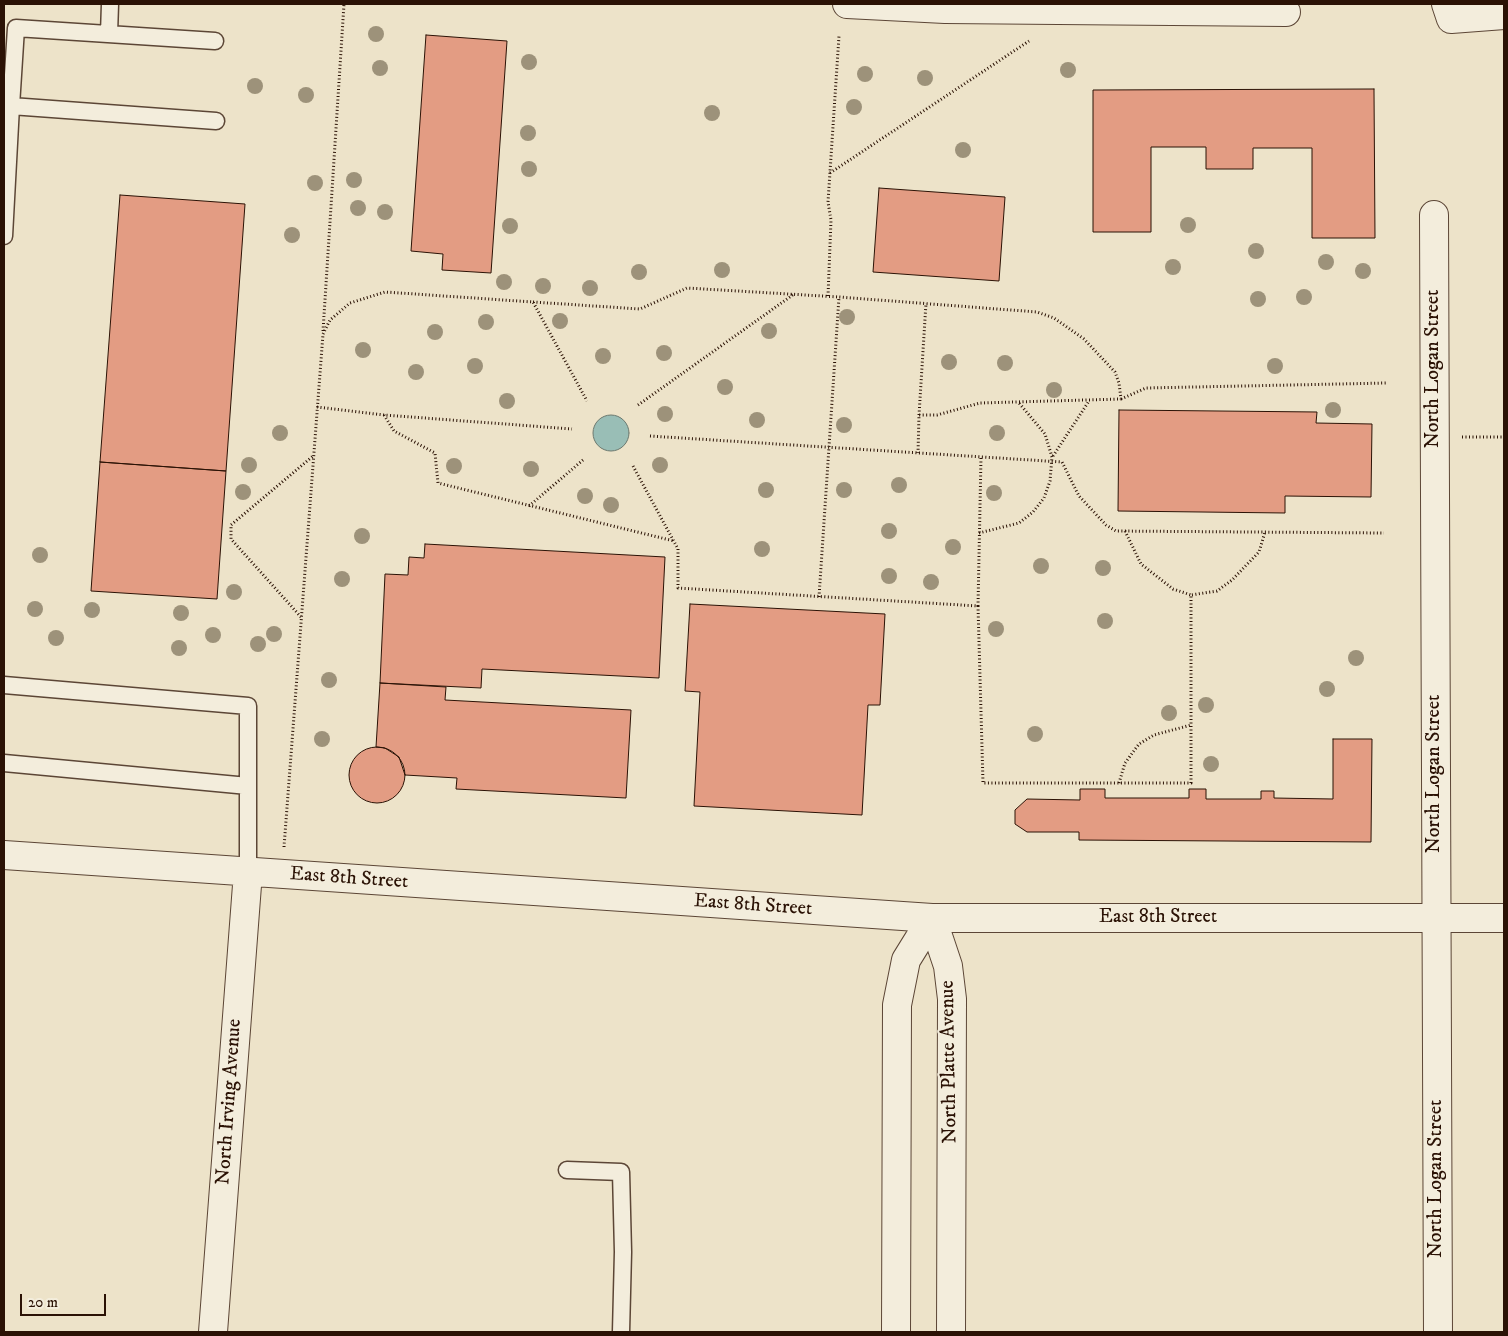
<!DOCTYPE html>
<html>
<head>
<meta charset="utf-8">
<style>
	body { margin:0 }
	#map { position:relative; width:1508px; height:1336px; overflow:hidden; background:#ede3c9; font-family:"IM FELL DW Pica",serif }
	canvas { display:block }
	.frame { position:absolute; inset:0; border:5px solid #2b1205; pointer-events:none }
	.scale { position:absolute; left:20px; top:1294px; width:86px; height:22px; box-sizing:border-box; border:2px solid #2b1205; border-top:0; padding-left:6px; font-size:15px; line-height:18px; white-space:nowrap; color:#2b1205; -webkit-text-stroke:4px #f3eddc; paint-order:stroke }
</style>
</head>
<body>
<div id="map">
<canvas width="1508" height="1336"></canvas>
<div class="frame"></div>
<div class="scale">20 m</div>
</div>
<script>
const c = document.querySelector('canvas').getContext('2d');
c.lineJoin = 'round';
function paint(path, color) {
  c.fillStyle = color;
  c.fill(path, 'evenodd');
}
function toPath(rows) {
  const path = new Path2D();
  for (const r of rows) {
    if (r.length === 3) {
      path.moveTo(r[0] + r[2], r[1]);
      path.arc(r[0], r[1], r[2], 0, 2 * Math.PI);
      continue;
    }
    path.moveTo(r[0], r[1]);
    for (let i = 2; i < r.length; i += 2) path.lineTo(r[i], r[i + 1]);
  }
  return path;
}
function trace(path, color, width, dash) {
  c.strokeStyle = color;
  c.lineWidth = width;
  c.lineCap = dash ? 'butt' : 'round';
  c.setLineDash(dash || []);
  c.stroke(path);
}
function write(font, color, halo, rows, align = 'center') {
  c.font = font + ' "IM FELL DW Pica",serif';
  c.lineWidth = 4;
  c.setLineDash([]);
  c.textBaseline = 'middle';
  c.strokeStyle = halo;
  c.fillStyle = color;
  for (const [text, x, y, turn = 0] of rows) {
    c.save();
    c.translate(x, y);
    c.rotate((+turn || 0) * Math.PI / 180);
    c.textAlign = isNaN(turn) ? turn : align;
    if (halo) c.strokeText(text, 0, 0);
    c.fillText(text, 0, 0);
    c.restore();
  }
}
const water = toPath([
	[611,433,18]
]);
paint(water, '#99beb6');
trace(water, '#6d796f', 1);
const building = toPath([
	[426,35,507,41,491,273,442,270,443,254,411,251,426,35],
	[1374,89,1375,238,1312,238,1312,148,1253,148,1253,169,1206,169,1206,147,1151,147,1151,232,1093,232,1093,90,1374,89],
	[879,188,1005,197,999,281,873,272,879,188],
	[120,195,245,204,226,471,100,462,120,195],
	[1119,410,1317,412,1316,423,1372,424,1371,497,1285,496,1285,513,1118,511,1119,410],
	[100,462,226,471,217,599,91,591,100,462],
	[425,544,665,557,659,678,482,669,481,688,380,683,385,574,408,575,409,557,424,558,425,544],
	[690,604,885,614,880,705,868,705,862,815,694,806,700,692,685,691,690,604],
	[380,683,446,687,445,700,631,710,626,798,456,789,457,778,405,775,399,757,385,748,376,747,380,683],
	[1333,739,1372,739,1371,842,1079,840,1079,832,1027,832,1015,824,1015,810,1027,799,1080,800,1080,789,1105,789,1105,798,1189,798,1189,789,1206,789,1206,799,1261,799,1261,791,1274,791,1274,798,1333,799,1333,739],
	[377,775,28]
]);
paint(building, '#e39c83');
trace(building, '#2b1205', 1);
const lane = toPath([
	[109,34,110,4],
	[11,106,16,28,215,41],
	[4,236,11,106,216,121],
	[4,685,248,706,248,872],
	[4,763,248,786],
	[567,1170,621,1172,623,1252,621,1332]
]);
const street = toPath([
	[847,4,945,9,1286,12],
	[1446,4,1451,19,1504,15],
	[1434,215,1438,1332],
	[4,855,932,918,1504,918],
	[932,918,948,966,952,999,951,1332],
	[213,1332,248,872],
	[896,1332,897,1005,906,960,932,918]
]);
trace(lane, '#5c4636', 19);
trace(street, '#5c4636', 30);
trace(toPath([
	[830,173,1029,41],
	[828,296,831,220,828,202,839,36],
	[533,302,640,309,687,288,839,297],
	[323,331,344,4],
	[1121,399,1146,388,1387,383],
	[638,405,794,294],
	[317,407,384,415,572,429],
	[384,415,394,431,435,453,438,483,674,541],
	[919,415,926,303],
	[650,436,1062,462,1079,496,1106,525,1116,531,1384,533],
	[1462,437,1504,437],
	[1053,456,1089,401],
	[633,466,678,549,678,588,978,606,981,457],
	[529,506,583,460],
	[1125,531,1141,564,1173,589,1191,595],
	[979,533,1019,523,1033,512,1044,498,1050,481,1052,457,1045,434,1019,403],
	[819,597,839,297,1037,312,1054,318,1084,339,1115,372,1119,383,1121,399,980,403,937,415,919,415,918,453],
	[978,606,983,783,1191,783,1191,595,1217,591,1232,580,1259,552,1265,532],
	[301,617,231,539,231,525,313,456],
	[1119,783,1125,763,1139,744,1154,735,1191,725],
	[284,847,323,334,330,320,350,303,385,292,533,302,587,401]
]), '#2b1205', 3, [1, 2.5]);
trace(lane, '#f3eddc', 16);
trace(street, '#f3eddc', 28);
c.fillStyle = '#9d927a';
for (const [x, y] of [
	[376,34],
	[529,62],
	[380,68],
	[1068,70],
	[865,74],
	[925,78],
	[255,86],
	[306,95],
	[854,107],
	[712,113],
	[528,133],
	[963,150],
	[529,169],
	[354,180],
	[315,183],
	[358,208],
	[385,212],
	[1188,225],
	[510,226],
	[292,235],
	[1256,251],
	[1326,262],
	[1173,267],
	[722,270],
	[1363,271],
	[639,272],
	[504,282],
	[543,286],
	[590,288],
	[1304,297],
	[1258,299],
	[847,317],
	[560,321],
	[486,322],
	[769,331],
	[435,332],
	[363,350],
	[664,353],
	[603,356],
	[949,362],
	[1005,363],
	[475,366],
	[1275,366],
	[416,372],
	[725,387],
	[1054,390],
	[507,401],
	[1333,410],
	[665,414],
	[757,420],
	[844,425],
	[280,433],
	[997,433],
	[249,465],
	[660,465],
	[454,466],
	[531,469],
	[899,485],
	[766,490],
	[844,490],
	[243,492],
	[994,493],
	[585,496],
	[611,505],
	[889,531],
	[362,536],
	[953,547],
	[762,549],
	[40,555],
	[1041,566],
	[1103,568],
	[889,576],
	[342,579],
	[931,582],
	[234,592],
	[35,609],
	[92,610],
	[181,613],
	[1105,621],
	[996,629],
	[274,634],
	[213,635],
	[56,638],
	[258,644],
	[179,648],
	[1356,658],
	[329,680],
	[1327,689],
	[1206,705],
	[1169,713],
	[1035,734],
	[322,739],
	[1211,764]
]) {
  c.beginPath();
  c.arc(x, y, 8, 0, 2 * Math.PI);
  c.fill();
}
write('20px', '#2b1205', '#f3eddc', [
	["North Logan Street",1434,369,-90],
	["North Logan Street",1435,774,-90],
	["East 8th Street",349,879,4],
	["East 8th Street",753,906,4],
	["East 8th Street",1158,918],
	["North Platte Avenue",950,1062,-91],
	["North Irving Avenue",230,1102,-86],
	["North Logan Street",1437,1179,-90]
]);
</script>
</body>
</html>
